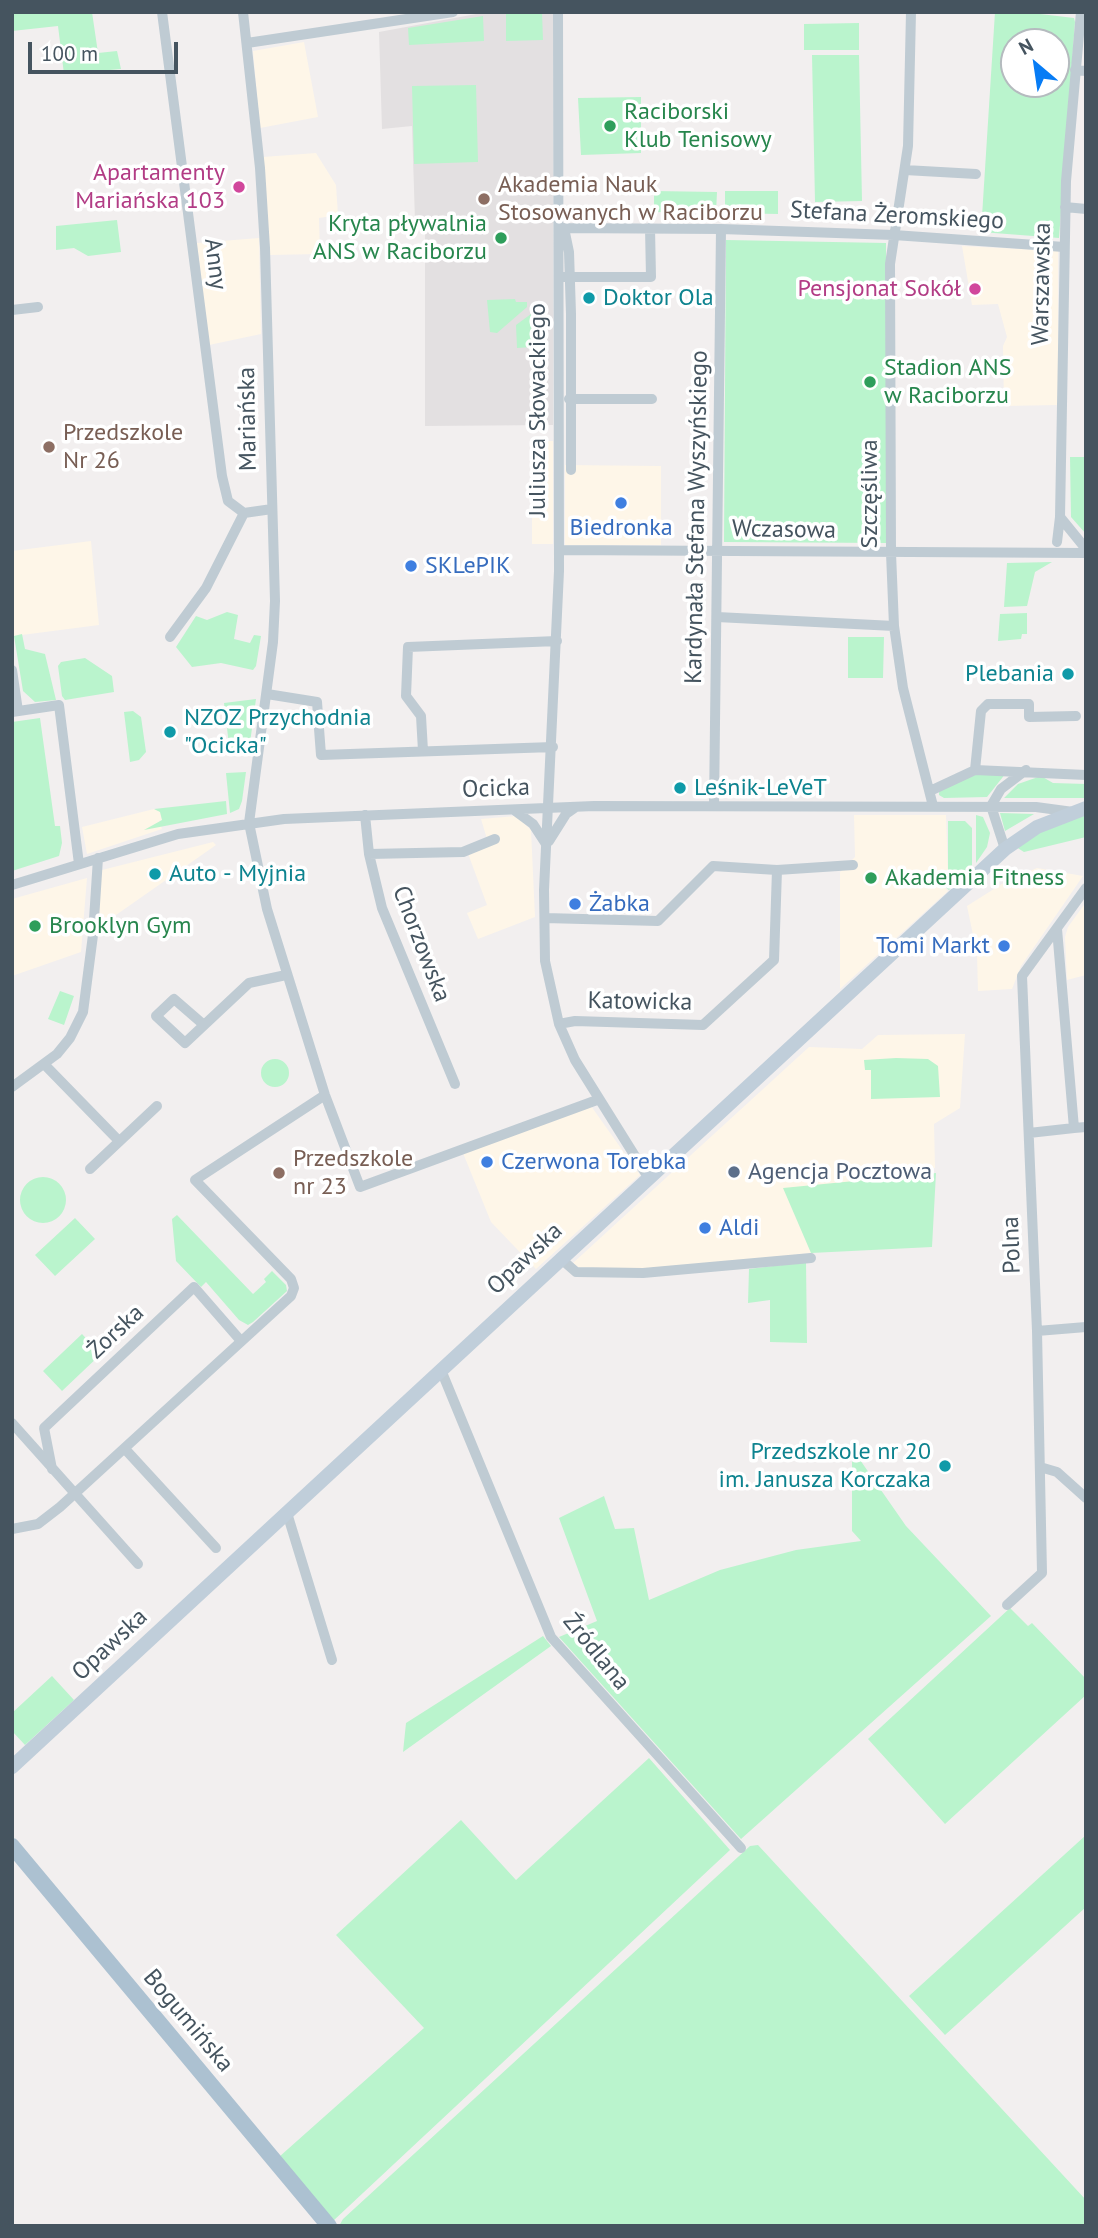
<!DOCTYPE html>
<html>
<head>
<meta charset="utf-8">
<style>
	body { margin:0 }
	#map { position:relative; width:1098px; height:2238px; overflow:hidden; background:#f2efef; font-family:"PT Sans",sans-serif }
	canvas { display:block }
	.frame { position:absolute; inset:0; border:14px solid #45545f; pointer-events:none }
	.north { position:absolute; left:1000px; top:28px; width:70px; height:70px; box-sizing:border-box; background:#fff; border:2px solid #b5bbbf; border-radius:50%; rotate:331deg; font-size:19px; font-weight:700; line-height:28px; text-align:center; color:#45545f }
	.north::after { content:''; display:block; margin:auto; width:24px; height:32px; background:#077cf5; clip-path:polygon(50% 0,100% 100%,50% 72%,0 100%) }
	.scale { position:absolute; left:28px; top:42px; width:150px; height:32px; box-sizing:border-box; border:4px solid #45545f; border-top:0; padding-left:9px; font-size:21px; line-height:24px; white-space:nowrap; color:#45545f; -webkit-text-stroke:5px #fff; paint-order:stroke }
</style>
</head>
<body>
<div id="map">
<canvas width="1098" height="2238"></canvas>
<div class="frame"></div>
<div class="north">N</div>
<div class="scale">100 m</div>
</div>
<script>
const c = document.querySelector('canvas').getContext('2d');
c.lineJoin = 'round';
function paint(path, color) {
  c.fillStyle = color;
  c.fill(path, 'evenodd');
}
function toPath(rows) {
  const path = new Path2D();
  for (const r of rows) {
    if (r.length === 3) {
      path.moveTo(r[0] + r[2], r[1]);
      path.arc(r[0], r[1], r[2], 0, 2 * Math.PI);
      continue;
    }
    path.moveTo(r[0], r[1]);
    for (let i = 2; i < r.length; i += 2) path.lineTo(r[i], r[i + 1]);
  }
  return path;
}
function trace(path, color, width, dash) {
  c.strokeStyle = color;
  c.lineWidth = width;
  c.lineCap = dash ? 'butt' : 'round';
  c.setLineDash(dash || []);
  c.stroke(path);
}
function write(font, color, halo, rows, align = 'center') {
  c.font = font + ' "PT Sans",sans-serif';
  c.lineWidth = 7;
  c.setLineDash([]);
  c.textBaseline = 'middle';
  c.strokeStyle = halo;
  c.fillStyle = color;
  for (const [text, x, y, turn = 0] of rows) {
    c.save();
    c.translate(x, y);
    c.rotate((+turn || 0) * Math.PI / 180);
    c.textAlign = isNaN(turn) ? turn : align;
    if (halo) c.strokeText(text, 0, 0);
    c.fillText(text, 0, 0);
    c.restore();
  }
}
paint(toPath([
	[304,42,318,117,260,128,253,51],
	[316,153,336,185,338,215,319,218,320,254,269,255,263,157],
	[259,238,261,334,209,345,197,243],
	[962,246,1058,251,1058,405,1004,406,1003,346,1007,337,998,304,972,305],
	[532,441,553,441,553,544,532,544],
	[565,465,661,466,661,545,565,545],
	[91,541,99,625,14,636,12,551],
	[154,809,161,812,162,820,159,821,162,829,87,854,82,827],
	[854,815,946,815,948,873,939,874,939,881,948,891,840,989,840,872,855,857],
	[516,816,531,830,535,917,478,939,467,913,487,905,466,848,487,839,481,819],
	[213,842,216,845,96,929,102,870],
	[1037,868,1083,876,1021,966,1012,989,978,991,977,954,967,906,1005,882],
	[87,878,81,952,12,976,12,899],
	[1086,902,1086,975,1067,980,1065,937,1068,927],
	[965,1034,960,1108,934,1124,935,1168,787,1195,811,1253,681,1267,593,1270,581,1269,573,1263,809,1047,862,1049,878,1035],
	[591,1106,640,1175,536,1269,491,1222,463,1153]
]), '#fef6e8');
paint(toPath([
	[487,12,553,12,553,425,425,426,425,221,415,221,412,126,382,129,379,32]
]), '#e3e0e1');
paint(toPath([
	[12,12,92,12,98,53,117,51,121,69,64,74,58,26,12,31],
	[542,12,543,40,506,41,506,13],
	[995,12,1023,12,1074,18,1075,22,1059,238,981,232],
	[1014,42,1056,42,1056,84,1014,84],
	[483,16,484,41,409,45,408,28],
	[859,23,859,50,804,50,804,24],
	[812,55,859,55,862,201,815,202],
	[476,85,478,162,414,164,412,86],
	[641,97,641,153,581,155,578,98],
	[654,191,717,192,716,213,654,212],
	[725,191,778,191,778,214,725,213],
	[117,220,121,252,88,256,74,248,56,250,56,226],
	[726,240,886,243,886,543,724,542],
	[515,299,516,302,527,302,527,307,497,333,490,332,487,300],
	[531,314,532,347,517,348,516,325],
	[1070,457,1086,457,1086,534,1071,517],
	[1052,562,1035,572,1027,606,1004,607,1007,563],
	[227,612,238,615,234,639,250,643,254,635,261,636,256,666,253,670,221,663,192,667,176,647,196,616,207,620],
	[1027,613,1027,634,1022,634,1021,639,998,641,1000,614],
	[22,634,25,649,45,654,56,700,35,702,23,691,14,636],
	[848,637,884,637,883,678,848,678],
	[85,658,112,676,114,692,65,700,62,696,58,666,61,662],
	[256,699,249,750,230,753,224,703],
	[133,711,141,717,146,752,139,760,130,762,124,712],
	[40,718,55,826,60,826,62,843,59,856,12,871,12,722],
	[246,772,242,801,239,809,230,813,226,773],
	[979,773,1006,773,987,797,944,798,939,795,939,791],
	[1041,776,1053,783,1086,784,1086,798,1004,798,1018,784],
	[226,801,227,814,144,830,162,820,160,812,154,809],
	[1000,813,1034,814,1005,831],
	[1086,814,1086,837,1024,852,1016,847,1034,834],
	[976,815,983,817,990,833,987,847,976,863],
	[948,821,965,821,972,828,972,865,949,890,939,881,940,875,948,874],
	[60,991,74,996,64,1025,48,1019],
	[896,1058,928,1059,938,1066,940,1097,871,1099,871,1070,865,1070,864,1060],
	[275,1073,14],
	[936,1173,932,1247,811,1253,783,1188],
	[43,1200,23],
	[177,1215,253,1294,266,1282,264,1279,272,1271,286,1285,287,1291,253,1322,248,1325,239,1320,206,1282,201,1287,176,1261,172,1219],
	[75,1218,95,1239,55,1276,35,1255],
	[806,1262,807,1343,770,1342,770,1300,748,1303,749,1269],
	[82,1334,101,1354,62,1391,43,1371],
	[852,1454,858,1457,906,1526,991,1616,741,1839,559,1637,597,1621,559,1518,604,1496,615,1529,634,1528,649,1600,720,1570,796,1550,861,1541,852,1531],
	[1010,1608,1028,1626,1032,1623,1086,1679,1086,1695,945,1824,868,1739],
	[543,1636,551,1646,403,1752,406,1723],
	[52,1676,74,1700,25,1745,12,1731,12,1713],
	[649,1758,730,1850,333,2221,279,2157,424,2028,336,1935,461,1820,516,1880],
	[1086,1835,1086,1907,945,2035,909,1996],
	[758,1845,1086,2200,1086,2226,339,2226,343,2219,750,1846]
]), '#baf4cd');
trace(toPath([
	[162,12,222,476,228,501,244,513],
	[243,12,260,168,265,248,275,601,273,642,249,823,267,909,325,1095,360,1187,597,1100],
	[558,12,559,571,544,890,545,961,559,1024,575,1060,648,1177],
	[911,12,908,146,890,264,891,553,894,626,903,688,933,806],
	[247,43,453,12],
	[1075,70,1086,71],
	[905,170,976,174],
	[1065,207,1086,209],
	[559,228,721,229,894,235,1064,247],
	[564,228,569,252,571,314,571,470],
	[564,277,651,277,650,228],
	[12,310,38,307],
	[569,399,652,399],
	[1060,517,1086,549],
	[1057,542,1060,517,1066,181,1081,12],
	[559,550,1086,553],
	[717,617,894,626],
	[170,637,206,588,244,513,272,509],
	[12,670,18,711],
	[267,694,317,702,321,755,553,747],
	[12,712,59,705,79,864],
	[423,751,421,716,406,696,408,647,557,641],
	[975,770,981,711,988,704,1029,704,1029,717,1076,716],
	[930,791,975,770,1086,775],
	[714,806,721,229],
	[514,810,533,824,546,844],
	[365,815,369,854,382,908,455,1084],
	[549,841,566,814,576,807],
	[1005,849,991,806,1001,789,1026,770],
	[369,854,463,852,495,839],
	[12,885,178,834,284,819,594,806,1036,807,1073,812],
	[545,918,658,921,713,866,777,870,853,865],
	[559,1024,575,1021,703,1025,774,960,777,870],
	[204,1025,174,999,156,1016,185,1043,249,983,286,975],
	[44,1064,119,1141],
	[12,1087,57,1054,70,1038,83,1012,93,935,98,858],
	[1074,1128,1086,1127],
	[1029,1133,1074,1128,1057,929],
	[90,1169,157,1106],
	[560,1258,576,1272,643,1273,811,1258],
	[1037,1331,1086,1327],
	[441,1370,551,1637,741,1848],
	[12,1423,138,1564],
	[125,1449,216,1548],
	[1040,1467,1057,1472,1086,1498],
	[52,1469,44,1428,194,1287,241,1341],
	[287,1513,332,1660],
	[12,1529,38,1524,60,1507,291,1296,294,1288,291,1279,195,1180,325,1095],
	[1007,1605,1042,1573,1037,1331,1022,976,1086,888]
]), '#bfcbd3', 10);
trace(toPath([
	[12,1767,1005,849,1037,827,1086,808]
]), '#c0ceda', 14);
trace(toPath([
	[12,1846,329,2226]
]), '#acc1d1', 16);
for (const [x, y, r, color] of [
	[610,126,7,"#2e9e5b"],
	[239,187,7,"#d1479c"],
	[484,199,7,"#8d6e63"],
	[501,238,7,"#2e9e5b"],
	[975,289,7,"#d1479c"],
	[589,298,7,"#0f9aa8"],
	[870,382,7,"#2e9e5b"],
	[49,447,7,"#8d6e63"],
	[621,503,7,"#3f7fe0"],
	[411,566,7,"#3f7fe0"],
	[1068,674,7,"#0f9aa8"],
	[170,732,7,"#0f9aa8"],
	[680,788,7,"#0f9aa8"],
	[155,874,7,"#0f9aa8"],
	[871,878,7,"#2e9e5b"],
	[575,904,7,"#3f7fe0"],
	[35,926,7,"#2e9e5b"],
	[1004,946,7,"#3f7fe0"],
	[487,1162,7,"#3f7fe0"],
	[734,1172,7,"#5c6f8a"],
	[279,1173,7,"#8d6e63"],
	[705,1228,7,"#3f7fe0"],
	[945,1466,7,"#0f9aa8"]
]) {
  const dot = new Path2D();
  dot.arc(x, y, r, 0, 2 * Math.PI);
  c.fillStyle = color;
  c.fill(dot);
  trace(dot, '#fff', 2.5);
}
write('24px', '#27864d', '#fff', [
	["Raciborski",624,112],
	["Klub Tenisowy",624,140],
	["Kryta pływalnia",487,224,"right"],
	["ANS w Raciborzu",487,252,"right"],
	["Stadion ANS",884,368],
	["w Raciborzu",884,396],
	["Akademia Fitness",885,878],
	["Brooklyn Gym",49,926]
], 'left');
write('24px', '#b23c85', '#fff', [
	["Apartamenty",225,173],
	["Mariańska 103",225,201],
	["Pensjonat Sokół",961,289]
], 'right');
write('24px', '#785e54', '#fff', [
	["Akademia Nauk",498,185],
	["Stosowanych w Raciborzu",498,213],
	["Przedszkole",63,433],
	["Nr 26",63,461],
	["Przedszkole",293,1159],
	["nr 23",293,1187]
], 'left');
write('24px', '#45545f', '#fff', [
	["Stefana Żeromskiego",897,216,3],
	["Anny",215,264,83],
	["Warszawska",1042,284,-89],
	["Juliusza Słowackiego",538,410,-90],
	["Mariańska",248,419,-91],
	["Szczęśliwa",870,494,-90],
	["Kardynała Stefana Wyszyńskiego",697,517,-89],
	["Wczasowa",784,530,1],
	["Ocicka",496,789,-2],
	["Chorzowska",421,944,69],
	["Katowicka",640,1002,1],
	["Polna",1012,1245,-92],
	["Opawska",525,1259,-43],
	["Żorska",116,1332,-43],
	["Opawska",110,1645,-43],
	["Źródlana",596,1652,51],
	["Bogumińska",188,2021,50]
]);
write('24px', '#0d838f', '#fff', [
	["Doktor Ola",603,298],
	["Plebania",1054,674,"right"],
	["NZOZ Przychodnia",184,718],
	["\"Ocicka\"",184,746],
	["Leśnik-LeVeT",694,788],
	["Auto - Myjnia",169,874],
	["Przedszkole nr 20",931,1452,"right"],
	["im. Janusza Korczaka",931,1480,"right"]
], 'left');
write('24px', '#366cbe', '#fff', [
	["Biedronka",621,528,"center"],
	["SKLePIK",425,566],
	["Żabka",589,904],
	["Tomi Markt",990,946,"right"],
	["Czerwona Torebka",501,1162],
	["Aldi",719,1228]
], 'left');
write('24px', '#4e5e75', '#fff', [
	["Agencja Pocztowa",748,1172]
], 'left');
</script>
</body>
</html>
